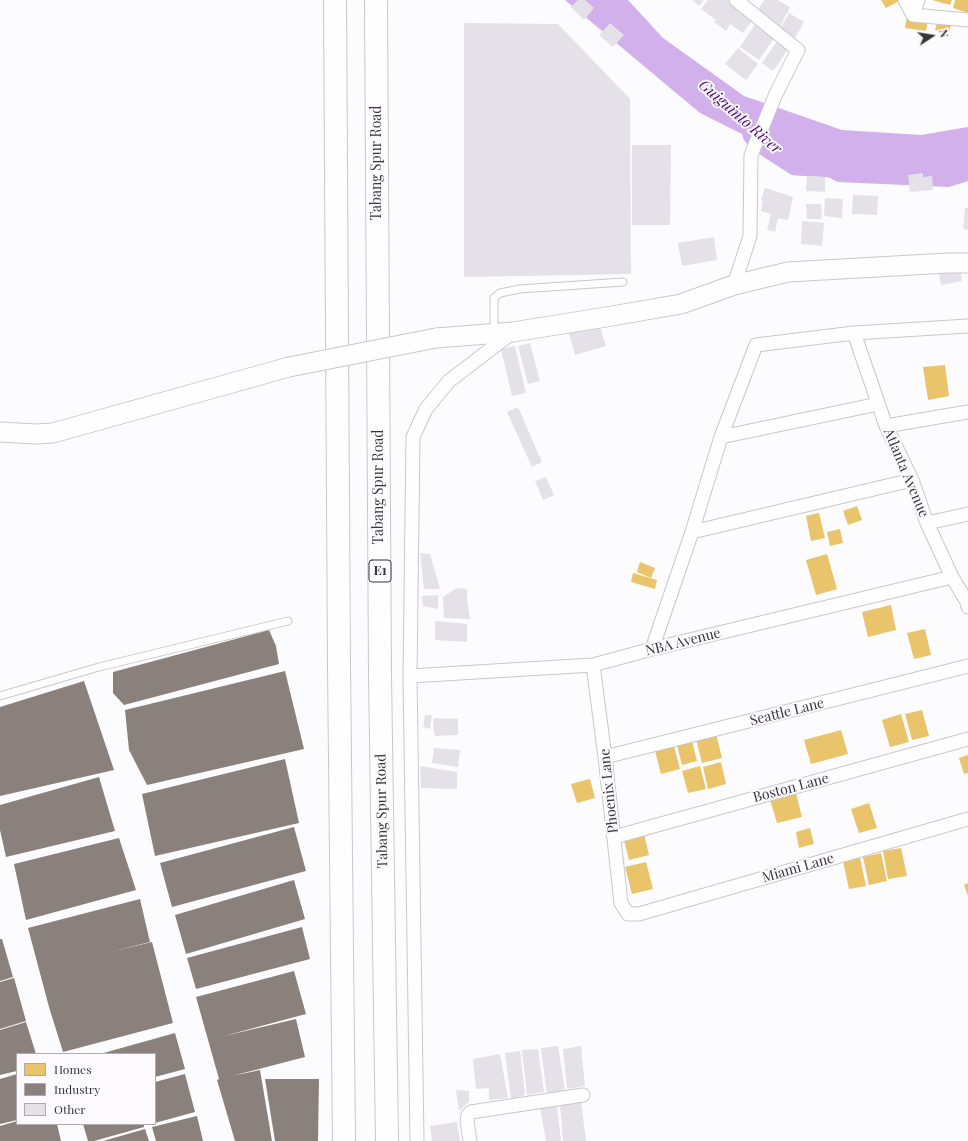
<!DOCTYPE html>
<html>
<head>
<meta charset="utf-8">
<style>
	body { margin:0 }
	#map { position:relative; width:968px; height:1141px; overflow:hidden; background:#fcfbfd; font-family:"Playfair Display",serif }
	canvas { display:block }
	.legend { position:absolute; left:16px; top:1053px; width:140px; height:72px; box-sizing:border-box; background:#fcfafe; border:1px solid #adabaf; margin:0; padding:5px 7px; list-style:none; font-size:12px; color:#373538 }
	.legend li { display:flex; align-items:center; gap:8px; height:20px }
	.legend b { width:20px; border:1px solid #adabaf }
	.north { position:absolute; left:912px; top:16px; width:40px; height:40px; -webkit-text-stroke:3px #fcfafe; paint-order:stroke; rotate:78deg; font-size:11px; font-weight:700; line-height:16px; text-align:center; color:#373538 }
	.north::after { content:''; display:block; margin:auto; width:14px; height:18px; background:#373538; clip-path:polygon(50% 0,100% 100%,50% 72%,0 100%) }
</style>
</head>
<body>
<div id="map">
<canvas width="968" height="1141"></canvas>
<ul class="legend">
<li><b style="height:11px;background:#e9c46a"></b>Homes</li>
<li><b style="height:11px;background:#8a817c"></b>Industry</li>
<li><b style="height:11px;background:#e4e1e8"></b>Other</li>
</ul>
<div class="north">N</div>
</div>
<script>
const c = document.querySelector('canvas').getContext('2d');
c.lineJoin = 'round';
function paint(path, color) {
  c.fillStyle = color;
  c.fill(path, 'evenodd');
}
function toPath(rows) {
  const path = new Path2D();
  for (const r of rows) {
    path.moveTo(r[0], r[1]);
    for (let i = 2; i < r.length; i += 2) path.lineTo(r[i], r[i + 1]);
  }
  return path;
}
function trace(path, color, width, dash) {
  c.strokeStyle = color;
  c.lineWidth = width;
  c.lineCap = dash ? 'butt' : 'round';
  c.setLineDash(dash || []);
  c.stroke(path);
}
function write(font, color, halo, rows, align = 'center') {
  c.font = font + ' "Playfair Display",serif';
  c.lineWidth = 4;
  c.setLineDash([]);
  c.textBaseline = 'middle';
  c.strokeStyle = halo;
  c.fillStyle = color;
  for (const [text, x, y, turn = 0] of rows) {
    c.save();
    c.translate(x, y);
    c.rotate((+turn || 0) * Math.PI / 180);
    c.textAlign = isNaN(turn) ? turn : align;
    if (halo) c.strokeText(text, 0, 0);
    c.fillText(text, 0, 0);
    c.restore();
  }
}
paint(toPath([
	[565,0,628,0,663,38,744,96,842,130,921,135,968,127,968,181,949,187,838,182,700,113]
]), '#d1b0ec');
paint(toPath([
	[881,0,901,0,886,8],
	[932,0,952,0,950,5],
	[955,0,968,0,968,13,953,8],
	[908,9,929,12,926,31,905,28],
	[940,12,954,17,948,34,935,30],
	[945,365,949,396,928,400,923,367],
	[857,506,862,520,848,525,843,511],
	[819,513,825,538,811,541,806,516],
	[840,529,843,543,830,546,827,532],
	[827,554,837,589,816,595,806,560],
	[640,562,655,568,651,578,637,572],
	[633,573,657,580,655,589,631,582],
	[891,605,896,630,868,637,862,612],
	[925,629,931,655,914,659,907,633],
	[922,710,929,736,912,740,905,714],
	[901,714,909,742,890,747,882,720],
	[841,730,848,754,811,764,804,740],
	[716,734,722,758,702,763,696,739],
	[692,741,697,761,682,765,677,745],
	[674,746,680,769,661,774,655,751],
	[968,755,968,773,964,774,959,758],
	[721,762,726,784,708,789,703,767],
	[700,766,706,789,688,793,682,771],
	[590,779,595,798,577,803,571,784],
	[795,789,802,817,777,823,769,796],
	[869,803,877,828,859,833,851,809],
	[810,828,814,844,799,848,796,832],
	[643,830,649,855,629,860,623,836],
	[901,848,907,876,888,879,883,851],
	[881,853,887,881,869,885,863,857],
	[860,858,866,886,849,889,843,861],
	[646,862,653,889,632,894,625,867],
	[968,883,968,896,964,885]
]), '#e9c46a');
paint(toPath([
	[269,630,276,646,279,664,124,705,113,693,113,672],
	[285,671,304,749,147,785,129,750,125,710],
	[84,681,114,770,0,796,0,707],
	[285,759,299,823,155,856,142,794],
	[99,777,115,831,6,857,0,830,0,805],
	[294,827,306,871,172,907,160,863],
	[119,838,136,890,26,920,14,864],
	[294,880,305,919,186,954,175,915],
	[140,899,150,942,106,953,152,942,173,1023,63,1052,49,1007,28,928],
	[302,927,310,959,196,989,187,958],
	[0,939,2,939,13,977,0,981],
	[294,971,306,1014,224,1036,296,1019,305,1057,232,1076,260,1070,272,1141,235,1141,217,1080,219,1079,196,997],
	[14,978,26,1021,0,1029,0,982],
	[26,1022,36,1054,17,1054,17,1071,0,1075,0,1030],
	[175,1033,185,1069,155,1077,155,1054,100,1054],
	[17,1074,17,1120,0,1124,0,1079],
	[185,1074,195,1112,155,1123,155,1082],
	[265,1079,319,1079,318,1141,275,1141],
	[197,1116,203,1141,156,1141,152,1127],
	[17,1121,17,1124,57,1124,61,1141,0,1141,0,1126],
	[83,1124,144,1124,144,1127,94,1141,88,1141],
	[145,1129,149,1141,103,1141]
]), '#8a817c');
trace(toPath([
	[755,134,765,143,796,163,835,165]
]), '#d1b0ec', 25);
paint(toPath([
	[578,0,585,0,594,8,584,20,571,7],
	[692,0,704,0,699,6],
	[708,0,727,0,730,2,729,1,754,18,743,33,730,24,726,31,714,22,716,20,701,9],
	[764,0,777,0,790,7,780,27,756,14],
	[789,13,804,22,795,38,780,29],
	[464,23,558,24,630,99,631,274,464,277],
	[610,23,624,35,613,47,599,35],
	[756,23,775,37,759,60,740,47],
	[778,40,789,48,773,71,762,63],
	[738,48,758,64,746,80,725,64],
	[632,145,671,145,670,225,632,225],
	[923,173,923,177,932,176,933,190,910,192,908,175],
	[807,176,825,177,825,192,806,191],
	[765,188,793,197,788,220,778,218,775,232,767,230,771,214,761,211,763,201,761,200],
	[853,195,878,196,877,215,852,214],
	[825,198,843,199,842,218,824,216],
	[806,204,821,204,822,219,807,219],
	[965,208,968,208,968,230,963,229],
	[802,221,824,223,822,246,801,244],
	[714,237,717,260,682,266,678,243],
	[959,264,962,281,941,285,938,267],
	[598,321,606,346,575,355,568,330],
	[530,343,540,381,528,384,518,346],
	[515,346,526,393,512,396,501,349],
	[518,407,542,462,532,467,507,412],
	[546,477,554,495,543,500,535,481],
	[420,553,430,554,440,589,424,589],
	[457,588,467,589,467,599,470,619,444,618,443,597],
	[438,595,438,609,423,606,422,596],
	[435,621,467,624,467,642,435,640],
	[425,715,432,715,430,729,423,727],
	[434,718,458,719,458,735,435,736,433,726],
	[434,748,460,750,458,767,432,763],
	[420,766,457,772,457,789,421,788],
	[558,1046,565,1090,547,1096,541,1048],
	[581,1046,585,1086,567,1089,563,1049],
	[538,1049,544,1092,527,1095,522,1050],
	[520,1051,525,1095,511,1099,505,1053],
	[500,1054,508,1098,489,1100,489,1088,476,1089,473,1059],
	[456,1090,469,1091,469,1102,459,1111],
	[581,1101,586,1141,563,1141,560,1105],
	[540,1107,557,1107,561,1141,546,1141],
	[457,1122,460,1141,432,1141,430,1126]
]), '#e4e1e8');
const lane = toPath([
	[494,333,494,298,500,293,520,289,623,282],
	[0,696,99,667,288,621]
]);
const street = toPath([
	[905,0,913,15,918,0],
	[913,15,968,20],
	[734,285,750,236,751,155,775,96,798,50,736,0],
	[854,333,886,426,912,480,927,523,952,577,967,602,968,607],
	[886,426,968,412],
	[721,437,878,404],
	[927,523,968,514],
	[692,532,912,480],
	[652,649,692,532,721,437,756,345,854,333,968,326],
	[593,665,605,757,621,903,628,914,639,914,968,819],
	[410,676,593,665,652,649,952,577],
	[605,757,968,666],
	[614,837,968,739],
	[417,1141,410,676,413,437,426,409,449,381,513,332],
	[470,1141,467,1121,468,1115,471,1112,583,1095]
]);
const secondary = toPath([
	[436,338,513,332,612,316,681,304,734,285,788,272,948,263,968,263],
	[0,432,36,434,53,433,289,367]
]);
const highway = toPath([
	[335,0,339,665,344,1141],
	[376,0,380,675,387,1141]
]);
trace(lane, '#c8c7ca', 9);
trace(street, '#c8c7ca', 15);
trace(secondary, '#c8c7ca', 21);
trace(highway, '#c8c7ca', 24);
trace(lane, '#fffeff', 7);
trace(street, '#fffeff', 13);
trace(secondary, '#fffeff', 19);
trace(highway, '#fffeff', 22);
const secondaryBridge = toPath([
	[289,367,436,338]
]);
trace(secondaryBridge, '#c8c7ca', 21, []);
trace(secondaryBridge, '#fffeff', 19);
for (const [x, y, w] of [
	[380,571,22]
]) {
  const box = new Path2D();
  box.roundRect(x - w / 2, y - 11, w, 22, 3);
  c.fillStyle = '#fcfafe';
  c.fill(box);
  trace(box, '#373538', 1);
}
write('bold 13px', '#373538', null, [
	["E1",380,571]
]);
write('14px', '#373538', '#fcfafe', [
	["Tabang Spur Road",377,163,-90],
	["Atlanta Avenue",906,473,67],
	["Tabang Spur Road",379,487,-90],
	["NBA Avenue",683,642,-14],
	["Seattle Lane",787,712,-14],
	["Boston Lane",791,788,-15],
	["Phoenix Lane",609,791,-96],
	["Tabang Spur Road",382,811,-91],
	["Miami Lane",798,868,-16]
]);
write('italic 15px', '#4b036e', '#fcfafe', [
	["Guiguinto River",740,117,41]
]);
</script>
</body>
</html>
